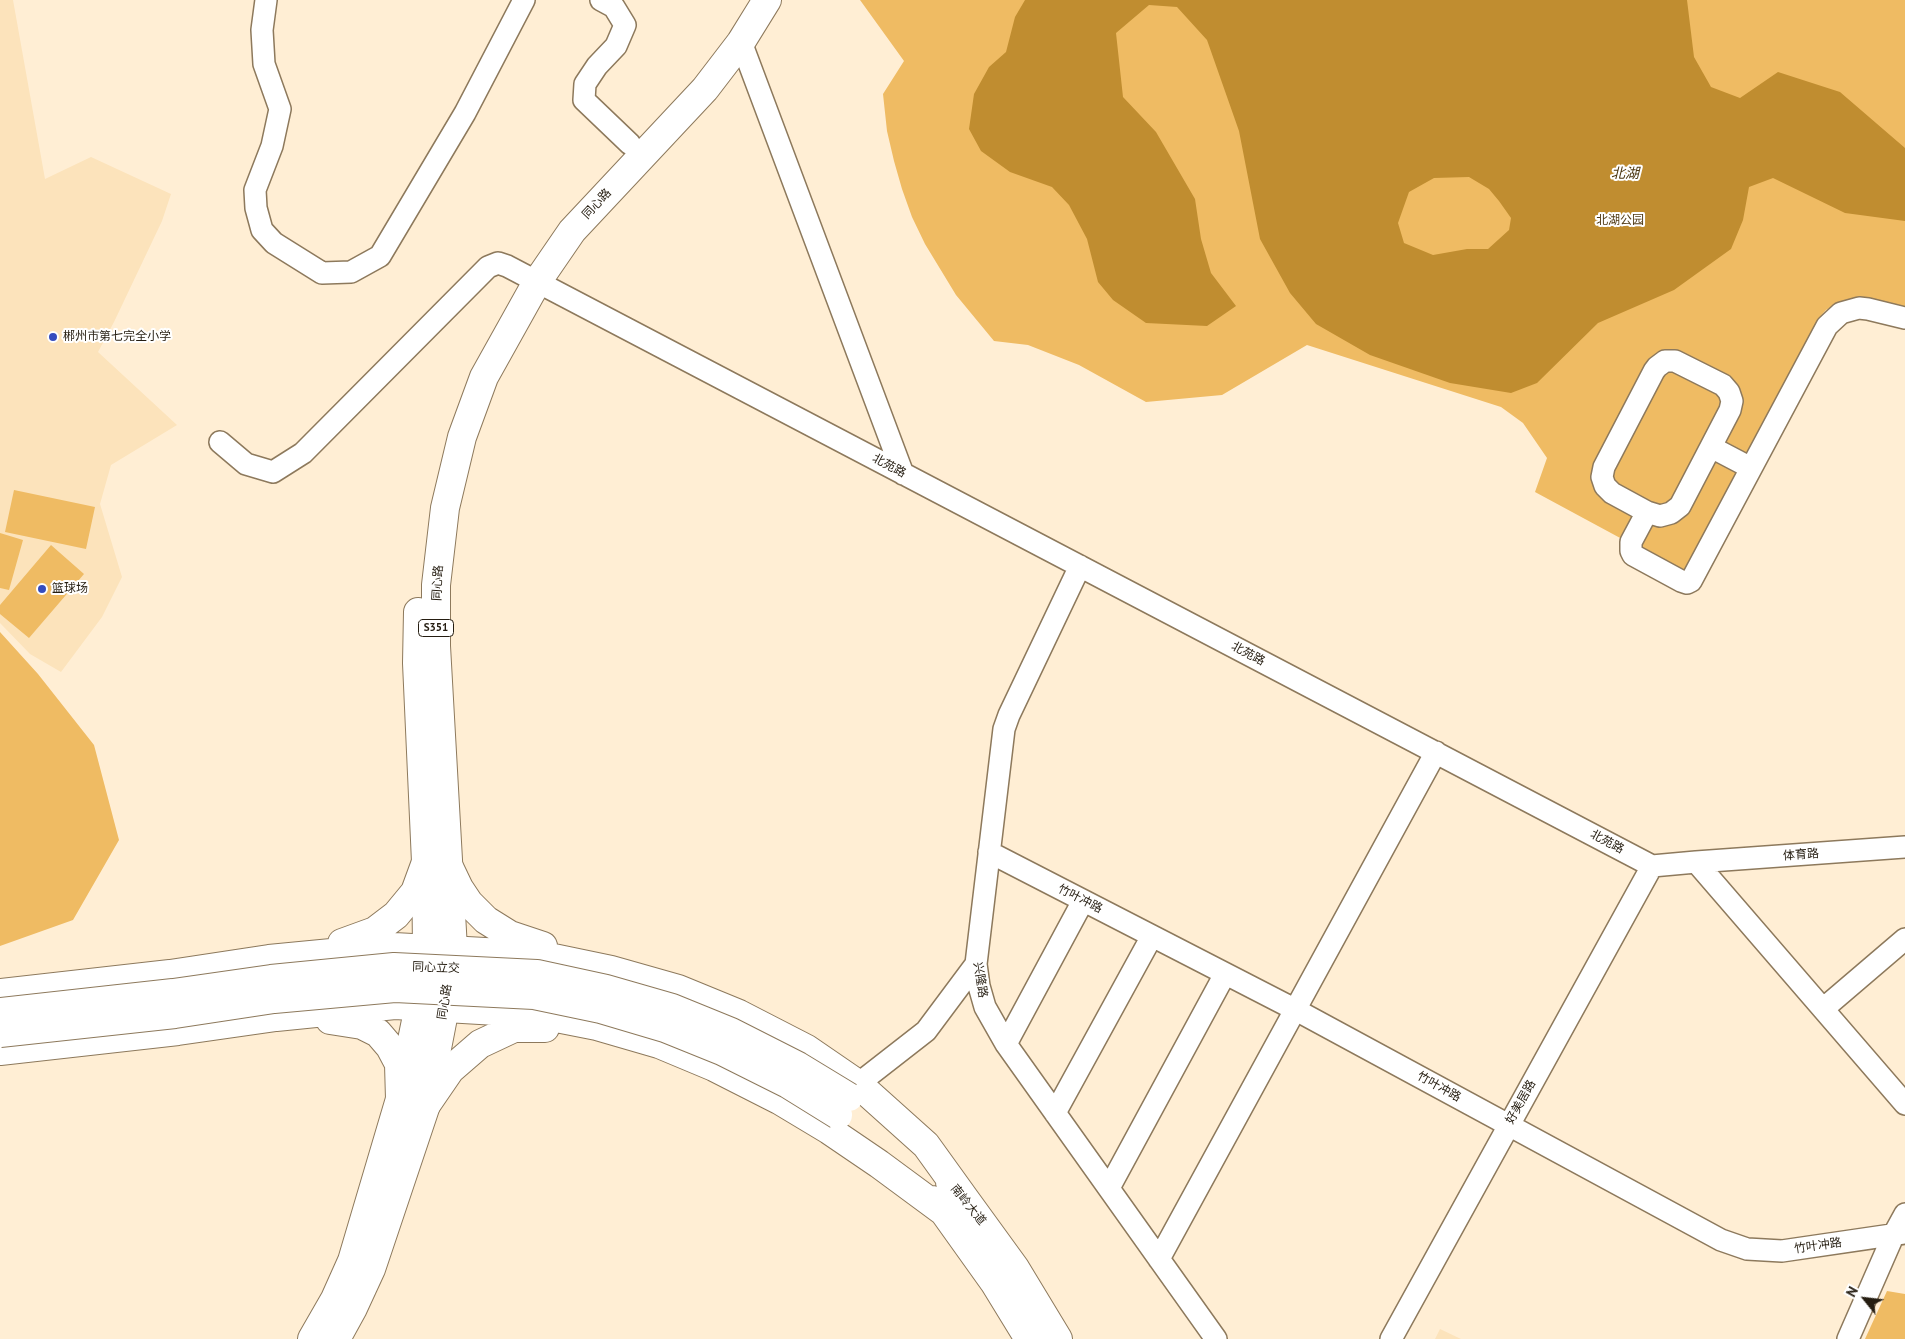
<!DOCTYPE html>
<html>
<head>
<meta charset="utf-8">
<style>
	body { margin:0 }
	#map { position:relative; width:1905px; height:1339px; overflow:hidden; background:#ffeed4; font-family:"PT Sans",sans-serif }
	canvas { display:block }
	.north { position:absolute; left:1840px; top:1274px; width:50px; height:50px; -webkit-text-stroke:4px #fff; paint-order:stroke; rotate:299deg; font-size:14px; font-weight:700; line-height:20px; text-align:center; color:#251d11 }
	.north::after { content:''; display:block; margin:auto; width:18px; height:22px; background:#251d11; clip-path:polygon(50% 0,100% 100%,50% 72%,0 100%) }
</style>
</head>
<body>
<div id="map">
<canvas width="1905" height="1339"></canvas>
<div class="north">N</div>
</div>
<script>
const c = document.querySelector('canvas').getContext('2d');
c.lineJoin = 'round';
function paint(path, color) {
  c.fillStyle = color;
  c.fill(path, 'evenodd');
}
function toPath(rows) {
  const path = new Path2D();
  for (const r of rows) {
    path.moveTo(r[0], r[1]);
    for (let i = 2; i < r.length; i += 2) path.lineTo(r[i], r[i + 1]);
  }
  return path;
}
function trace(path, color, width, dash) {
  c.strokeStyle = color;
  c.lineWidth = width;
  c.lineCap = dash ? 'butt' : 'round';
  c.setLineDash(dash || []);
  c.stroke(path);
}
function write(font, color, halo, rows, align = 'center') {
  c.font = font + ' "PT Sans","Noto Sans SC",sans-serif';
  c.lineWidth = 4;
  c.setLineDash([]);
  c.textBaseline = 'middle';
  c.strokeStyle = halo;
  c.fillStyle = color;
  for (const [text, x, y, turn = 0] of rows) {
    c.save();
    c.translate(x, y);
    c.rotate((+turn || 0) * Math.PI / 180);
    c.textAlign = isNaN(turn) ? turn : align;
    if (halo) c.strokeText(text, 0, 0);
    c.fillText(text, 0, 0);
    c.restore();
  }
}
paint(toPath([
	[0,0,13,0,45,179,91,157,171,194,162,221,114,322,98,352,177,425,111,465,100,504,122,577,102,617,61,672,30,654,0,623],
	[1440,1329,1461,1339,1435,1339]
]), '#fce3bb');
paint(toPath([
	[860,0,1905,0,1905,308,1868,298,1858,298,1836,304,1826,310,1818,319,1685,573,1535,492,1547,458,1523,423,1501,407,1307,345,1222,395,1146,402,1079,365,1028,345,994,341,956,295,925,244,912,217,902,189,894,161,887,131,883,94,904,61],
	[14,490,95,507,86,549,5,532],
	[0,533,23,540,9,590,0,588],
	[51,545,84,574,29,638,0,614,0,605],
	[0,632,38,674,94,745,119,840,73,920,0,946],
	[1887,1291,1905,1294,1905,1339,1865,1339]
]), '#efbb63');
paint(toPath([
	[1025,0,1687,0,1694,57,1711,87,1740,98,1778,72,1840,92,1905,148,1905,221,1845,213,1773,178,1749,187,1743,220,1731,249,1674,290,1598,323,1537,383,1511,393,1450,383,1370,355,1316,324,1290,293,1260,239,1239,131,1207,40,1177,7,1149,5,1116,33,1123,97,1156,132,1195,199,1201,239,1211,273,1236,306,1207,326,1146,323,1113,300,1098,282,1087,239,1069,205,1052,187,1010,172,981,151,969,129,974,94,989,67,1006,52,1015,17],
	[1469,177,1489,189,1499,201,1511,218,1509,230,1488,249,1467,249,1433,255,1404,243,1398,223,1409,192,1434,178]
]), '#c08d30');
const minor = toPath([
	[266,0,262,30,264,64,280,109,272,146,255,190,256,208,262,230,274,243,322,273,351,272,380,256,465,113,524,0],
	[601,0,614,7,625,25,616,46,597,66,585,84,584,100,630,144],
	[741,42,903,474],
	[1665,361,1675,361,1723,385,1729,392,1732,401,1730,410,1680,506,1671,513,1660,516,1647,512,1612,493,1605,486,1602,477,1604,467,1654,371,1657,367,1665,361],
	[220,442,246,464,273,472,303,453,488,267,498,263,507,266,1652,866,1696,862,1905,1104],
	[1711,447,1751,468],
	[1647,512,1631,542,1631,551,1633,555,1681,581,1687,583,1691,581,1827,326,1841,313,1859,308,1868,309,1905,318],
	[1080,566,1009,715,1004,729,976,964,979,986,985,1007,1006,1044,1216,1339],
	[989,852,1296,1010,1721,1240,1747,1249,1782,1251,1905,1233],
	[1696,862,1905,847],
	[1823,1009,1905,939],
	[1006,1044,1083,901],
	[858,1084,926,1031,976,964],
	[1055,1113,1152,936],
	[1109,1188,1225,974],
	[1159,1259,1436,752],
	[1391,1339,1652,866],
	[1848,1339,1894,1234,1905,1214]
]);
const major = toPath([
	[312,1339,335,1299,352,1261,400,1099,419,1006,427,948,426,862,417,663,418,612],
	[336,1339,353,1308,371,1269,426,1105,445,1007,453,949,436,646,436,585,445,508,462,437,484,377,537,282,572,231,705,89,741,42,767,0]
]);
const highway = toPath([
	[448,865,459,888,469,903,486,920,510,935,543,946],
	[342,943,375,931,396,915,415,892,426,862],
	[0,993,170,974,269,959,394,947,539,955,611,970,678,989,739,1014,807,1049,858,1084,926,1145,962,1195],
	[330,1020,362,1025,378,1033,390,1047,399,1064,400,1099],
	[0,1051,178,1031,276,1017,395,1005,531,1013,597,1026,659,1044,714,1067,779,1100,829,1130,879,1164,944,1212],
	[426,1105,450,1070,480,1044,514,1028,545,1028],
	[950,1182,962,1195,1015,1268,1058,1339],
	[932,1200,944,1212,994,1282,1029,1339]
]);
trace(minor, '#8d795c', 24);
trace(major, '#8d795c', 30);
trace(highway, '#8d795c', 30);
trace(minor, '#fff', 21);
trace(major, '#fff', 28);
trace(highway, '#fff', 28);
const highwayBridge = toPath([
	[0,1012,173,993,271,979,394,967,537,974,606,989,672,1008,731,1032,798,1066,849,1097],
	[0,1033,175,1014,274,999,395,988,534,995,601,1009,665,1028,722,1051,788,1084,838,1115]
]);
trace(highwayBridge, '#8d795c', 30, []);
trace(highwayBridge, '#fff', 28);
for (const [x, y, r, color] of [
	[53,337,5,"#354cbe"],
	[42,589,5,"#354cbe"]
]) {
  const dot = new Path2D();
  dot.arc(x, y, r, 0, 2 * Math.PI);
  c.fillStyle = color;
  c.fill(dot);
  trace(dot, '#fff', 2);
}
for (const [x, y, w] of [
	[436,628,35]
]) {
  const box = new Path2D();
  box.roundRect(x - w / 2, y - 8.5, w, 17, 4);
  c.fillStyle = '#fff';
  c.fill(box);
  trace(box, '#251d11', 1);
}
write('bold 11px', '#251d11', null, [
	["S351",436,628]
]);
write('12px', '#251d11', '#fff', [
	["同心路",597,204,-47],
	["北苑路",889,466,28],
	["同心路",438,583,-87],
	["北苑路",1248,654,28],
	["北苑路",1607,842,28],
	["体育路",1801,855,-4],
	["竹叶冲路",1080,899,27],
	["同心立交",436,968,2],
	["兴隆路",980,980,81],
	["同心路",445,1002,-81],
	["竹叶冲路",1439,1087,29],
	["好美居路",1521,1102,-61],
	["南岭大道",968,1205,51],
	["竹叶冲路",1818,1246,-8]
]);
write('12px', '#503a14', '#fff', [
	["北湖公园",1620,221]
]);
write('12px', '#251d11', '#fff', [
	["郴州市第七完全小学",63,337],
	["篮球场",52,589]
], 'left');
write('italic 14px', '#4b3610', '#fff', [
	["北湖",1625,174]
]);
</script>
</body>
</html>
